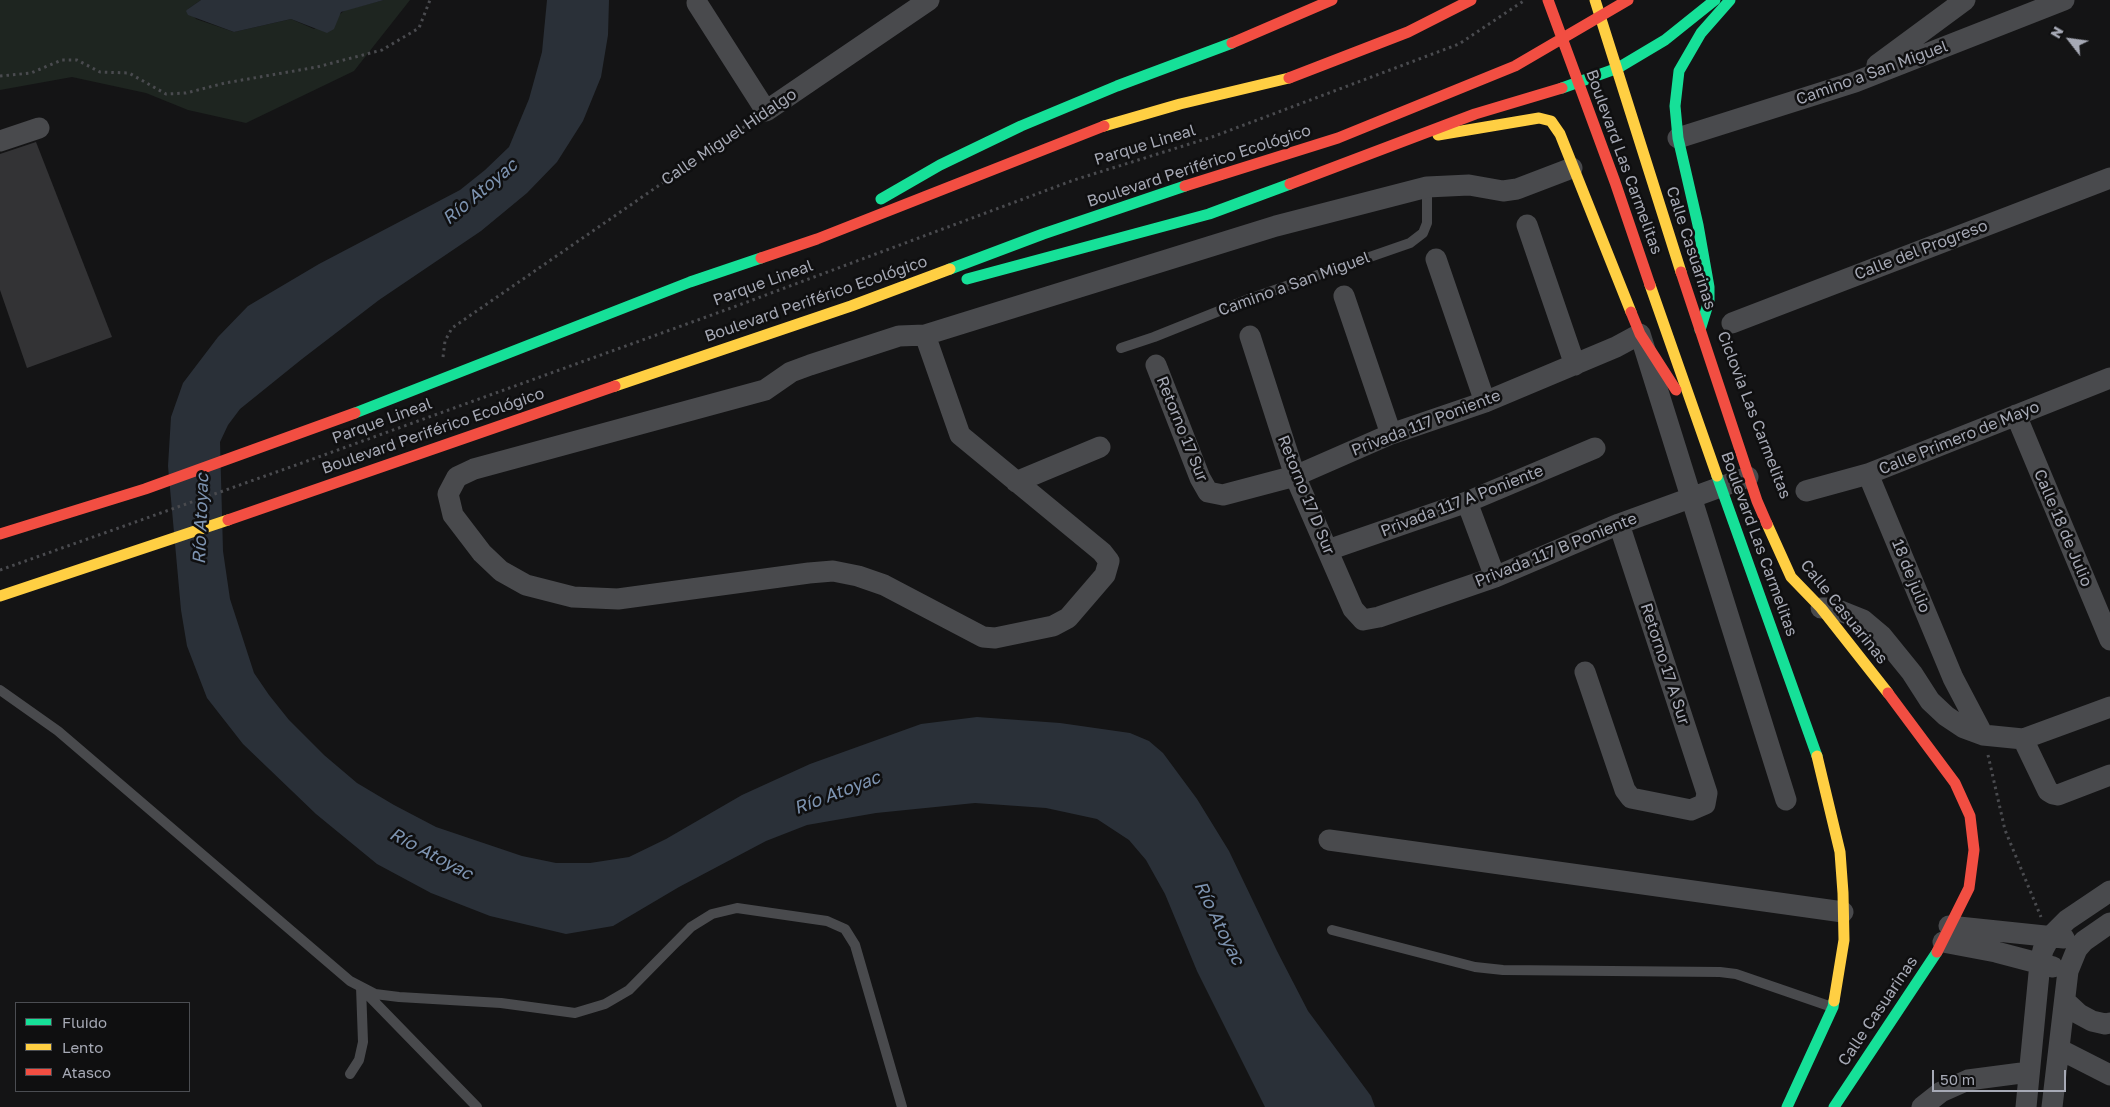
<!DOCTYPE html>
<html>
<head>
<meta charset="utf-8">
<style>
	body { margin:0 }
	#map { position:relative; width:2110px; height:1107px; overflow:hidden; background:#141415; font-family:"Golos Text",sans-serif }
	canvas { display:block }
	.legend { position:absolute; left:15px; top:1002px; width:175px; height:90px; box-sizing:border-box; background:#0f0f10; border:1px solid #4b4d52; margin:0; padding:6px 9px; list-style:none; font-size:15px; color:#a6a9b5 }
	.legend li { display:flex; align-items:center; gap:10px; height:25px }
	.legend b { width:25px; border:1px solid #4b4d52 }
	.north { position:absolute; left:2045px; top:15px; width:50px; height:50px; -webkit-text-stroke:4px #0f0f10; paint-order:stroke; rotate:300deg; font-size:14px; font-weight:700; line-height:20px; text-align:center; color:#a6a9b5 }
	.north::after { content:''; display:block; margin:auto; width:18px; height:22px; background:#a6a9b5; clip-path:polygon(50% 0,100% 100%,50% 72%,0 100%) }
	.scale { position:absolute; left:1932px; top:1070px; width:134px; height:22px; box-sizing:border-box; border:2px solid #a6a9b5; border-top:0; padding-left:6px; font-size:15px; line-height:18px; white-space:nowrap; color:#a6a9b5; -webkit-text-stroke:4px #0f0f10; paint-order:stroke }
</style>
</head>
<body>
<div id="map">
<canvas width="2110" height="1107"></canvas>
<ul class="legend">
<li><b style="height:6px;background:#16e098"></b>Fluido</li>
<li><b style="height:6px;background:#ffcf43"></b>Lento</li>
<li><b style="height:6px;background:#f24e42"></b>Atasco</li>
</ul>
<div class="north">N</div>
<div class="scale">50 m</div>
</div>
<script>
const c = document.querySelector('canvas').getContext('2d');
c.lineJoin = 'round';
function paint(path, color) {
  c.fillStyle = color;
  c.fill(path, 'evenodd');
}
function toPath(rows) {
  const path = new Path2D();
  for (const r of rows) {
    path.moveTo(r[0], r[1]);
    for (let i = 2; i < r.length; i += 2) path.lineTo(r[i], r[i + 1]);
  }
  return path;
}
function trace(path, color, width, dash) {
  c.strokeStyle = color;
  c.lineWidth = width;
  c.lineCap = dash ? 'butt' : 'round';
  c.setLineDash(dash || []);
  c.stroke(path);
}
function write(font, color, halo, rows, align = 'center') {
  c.font = font + ' "Golos Text",sans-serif';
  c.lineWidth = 5;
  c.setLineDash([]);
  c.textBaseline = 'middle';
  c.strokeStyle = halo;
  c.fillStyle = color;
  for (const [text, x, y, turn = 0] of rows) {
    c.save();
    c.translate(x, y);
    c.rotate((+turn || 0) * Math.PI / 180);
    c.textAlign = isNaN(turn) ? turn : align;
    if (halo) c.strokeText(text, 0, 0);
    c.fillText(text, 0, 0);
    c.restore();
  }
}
paint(toPath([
	[0,0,201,0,188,9,196,19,234,32,291,19,314,29,339,15,345,10,384,0,410,0,354,71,246,123,188,110,146,93,72,77,0,90]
]), '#1e2520');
paint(toPath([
	[201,0,384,0,341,12,334,29,327,33,291,19,234,32,188,15,186,11,188,9],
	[547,0,609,0,608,35,601,77,583,121,557,162,527,193,481,231,379,300,302,359,240,409,228,425,220,442,223,551,230,599,254,673,269,695,289,720,324,755,357,783,394,805,436,827,522,856,556,863,590,863,629,857,666,839,742,795,810,764,921,724,977,717,1060,723,1130,733,1149,741,1163,753,1197,799,1229,851,1277,951,1308,1011,1371,1096,1375,1107,1265,1107,1197,971,1165,894,1146,860,1129,840,1097,819,1046,808,975,803,876,813,807,825,766,841,679,887,613,926,566,934,490,916,431,893,377,864,316,814,243,744,207,698,187,646,181,610,168,466,171,417,183,383,218,337,248,306,319,264,460,190,485,170,509,147,529,99,542,52]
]), '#2a3038');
paint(toPath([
	[36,142,112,337,27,368,0,290,0,154]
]), '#333335');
trace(toPath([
	[0,76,31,73,62,60,77,60,100,72,129,73,166,94,186,93,225,83,317,67,382,50,419,28,430,0],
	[443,357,445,341,452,328,751,122],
	[0,570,299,464,731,308,1074,180,1212,137,1459,44,1525,0],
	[1988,755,2005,830,2041,917]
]), '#4a4b4f', 3, [2.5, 4]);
trace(toPath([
	[1121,348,1154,337,1249,299,1410,243,1423,233,1427,223,1427,187],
	[0,690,58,731,350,981,375,994,399,997,501,1003,575,1013,605,1004,629,990,691,927,712,914,737,908,827,921,845,929,855,945,902,1107],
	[1332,930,1475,967,1503,970,1720,972,1736,974,1832,1007],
	[364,991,477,1107],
	[350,1074,359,1060,363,1042,361,987]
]), '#494a4d', 10);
trace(toPath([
	[697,3,766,111,929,0],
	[1877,65,1965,0],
	[1678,138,1855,82,2064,0],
	[0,141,39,128],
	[1527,225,1575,365],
	[1436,259,1485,402],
	[1344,296,1391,434],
	[1732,323,2110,178],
	[925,335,960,435,1102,552,1109,561,1105,575,1068,618,1053,626,995,638,983,637,884,585,858,576,833,571,809,573,618,599,573,597,526,585,501,571,482,553,453,515,448,494,457,477,474,469,765,390,791,372,810,365,899,336,925,335,1276,226,1427,187,1469,185,1503,191,1517,189,1572,168],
	[1250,336,1295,476,1353,609,1363,620,1379,617,1495,577,1619,524,1748,477],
	[1156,365,1200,478,1208,492,1223,495,1295,476,1391,434,1485,402,1616,347,1640,334,1786,800],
	[2016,415,2110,640],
	[1868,474,1953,678,1983,735],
	[1016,482,1100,447],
	[1806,491,1868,474,2110,378],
	[1467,502,1495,577],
	[1328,550,1467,502,1595,448],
	[1821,608,1833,608,1863,620,1882,636,1912,673,1930,701,1946,716,1964,728,1983,735,2023,739,2110,707],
	[1585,672,1625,790,1631,798,1691,810,1705,804,1707,793,1619,524],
	[2023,739,2048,791,2053,794,2058,795,2110,775],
	[1329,840,1843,912],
	[1949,926,2064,938],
	[1943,942,1996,952,2053,967],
	[2065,1001,2079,1014,2092,1021,2105,1024,2110,1023],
	[2059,1049,2110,1075],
	[1922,1107,1941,1092,1968,1080,2029,1072],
	[2026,1107,2040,963,2043,950,2050,937,2067,920,2110,891],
	[2052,1107,2068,971,2077,949,2084,941,2110,923]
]), '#494a4d', 21);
trace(toPath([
	[1562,88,1618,68,1665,40,1715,0],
	[881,199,940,165,1021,126,1117,86,1232,43],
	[950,269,1043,234,1185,186],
	[967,279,1209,214,1290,184],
	[1700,330,1709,301,1709,287,1698,225,1678,138,1675,106,1679,71,1701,33,1730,0],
	[355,413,690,282,761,258],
	[1717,476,1817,756],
	[1787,1107,1833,1007,1834,1001],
	[1834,1107,1937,952]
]), '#16e098', 11);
trace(toPath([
	[1595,0,1681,272],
	[1104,126,1180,104,1289,78],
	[1438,135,1539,118,1551,121,1560,134,1631,312],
	[1650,285,1717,476],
	[615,386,851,306,950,269],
	[1767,524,1791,577,1821,608,1888,693],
	[0,596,228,520],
	[1817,756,1840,852,1843,893,1844,940,1834,1001]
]), '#ffcf43', 11);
trace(toPath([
	[1548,0,1615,182,1650,285],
	[1232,43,1332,0],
	[1289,78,1408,32,1471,0],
	[1290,184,1475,114,1562,88],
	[1185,186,1338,138,1515,66,1628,0],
	[761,258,817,239,1104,126],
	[1681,272,1757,501,1767,524],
	[1631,312,1640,334,1676,390],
	[228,520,615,386],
	[0,534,145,489,355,413],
	[1888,693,1955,783,1970,816,1974,850,1969,888,1937,952]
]), '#f24e42', 11);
write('16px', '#a6a9b5', '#0f0f10', [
	["Camino a San Miguel",1872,73,-20],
	["Calle Miguel Hidalgo",729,137,-34],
	["Parque Lineal",1145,145,-17],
	["Boulevard Las Carmelitas",1624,162,70],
	["Boulevard Periférico Ecológico",1199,166,-18],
	["Calle Casuarinas",1691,248,72],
	["Calle del Progreso",1921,250,-21],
	["Parque Lineal",763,283,-20],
	["Camino a San Miguel",1294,284,-20],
	["Boulevard Periférico Ecológico",816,299,-19],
	["Ciclovia Las Carmelitas",1754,415,69],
	["Parque Lineal",382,421,-20],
	["Privada 117 Poniente",1426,423,-21],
	["Retorno 17 Sur",1182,429,68],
	["Boulevard Periférico Ecológico",433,431,-19],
	["Calle Primero de Mayo",1959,438,-22],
	["Retorno 17 D Sur",1306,495,68],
	["Privada 117 A Poniente",1462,501,-21],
	["Calle 18 de Julio",2063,528,67],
	["Boulevard Las Carmelitas",1759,544,70],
	["Privada 117 B Poniente",1556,550,-22],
	["18 de julio",1911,576,68],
	["Calle Casuarinas",1844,612,51],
	["Retorno 17 A Sur",1665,664,72],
	["Calle Casuarinas",1878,1011,-56]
]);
write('italic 18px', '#7d93b0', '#0f0f10', [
	["Río Atoyac",480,192,-40],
	["Río Atoyac",201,519,-88],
	["Río Atoyac",837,793,-21],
	["Río Atoyac",431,854,28],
	["Río Atoyac",1219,923,64]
]);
</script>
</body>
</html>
